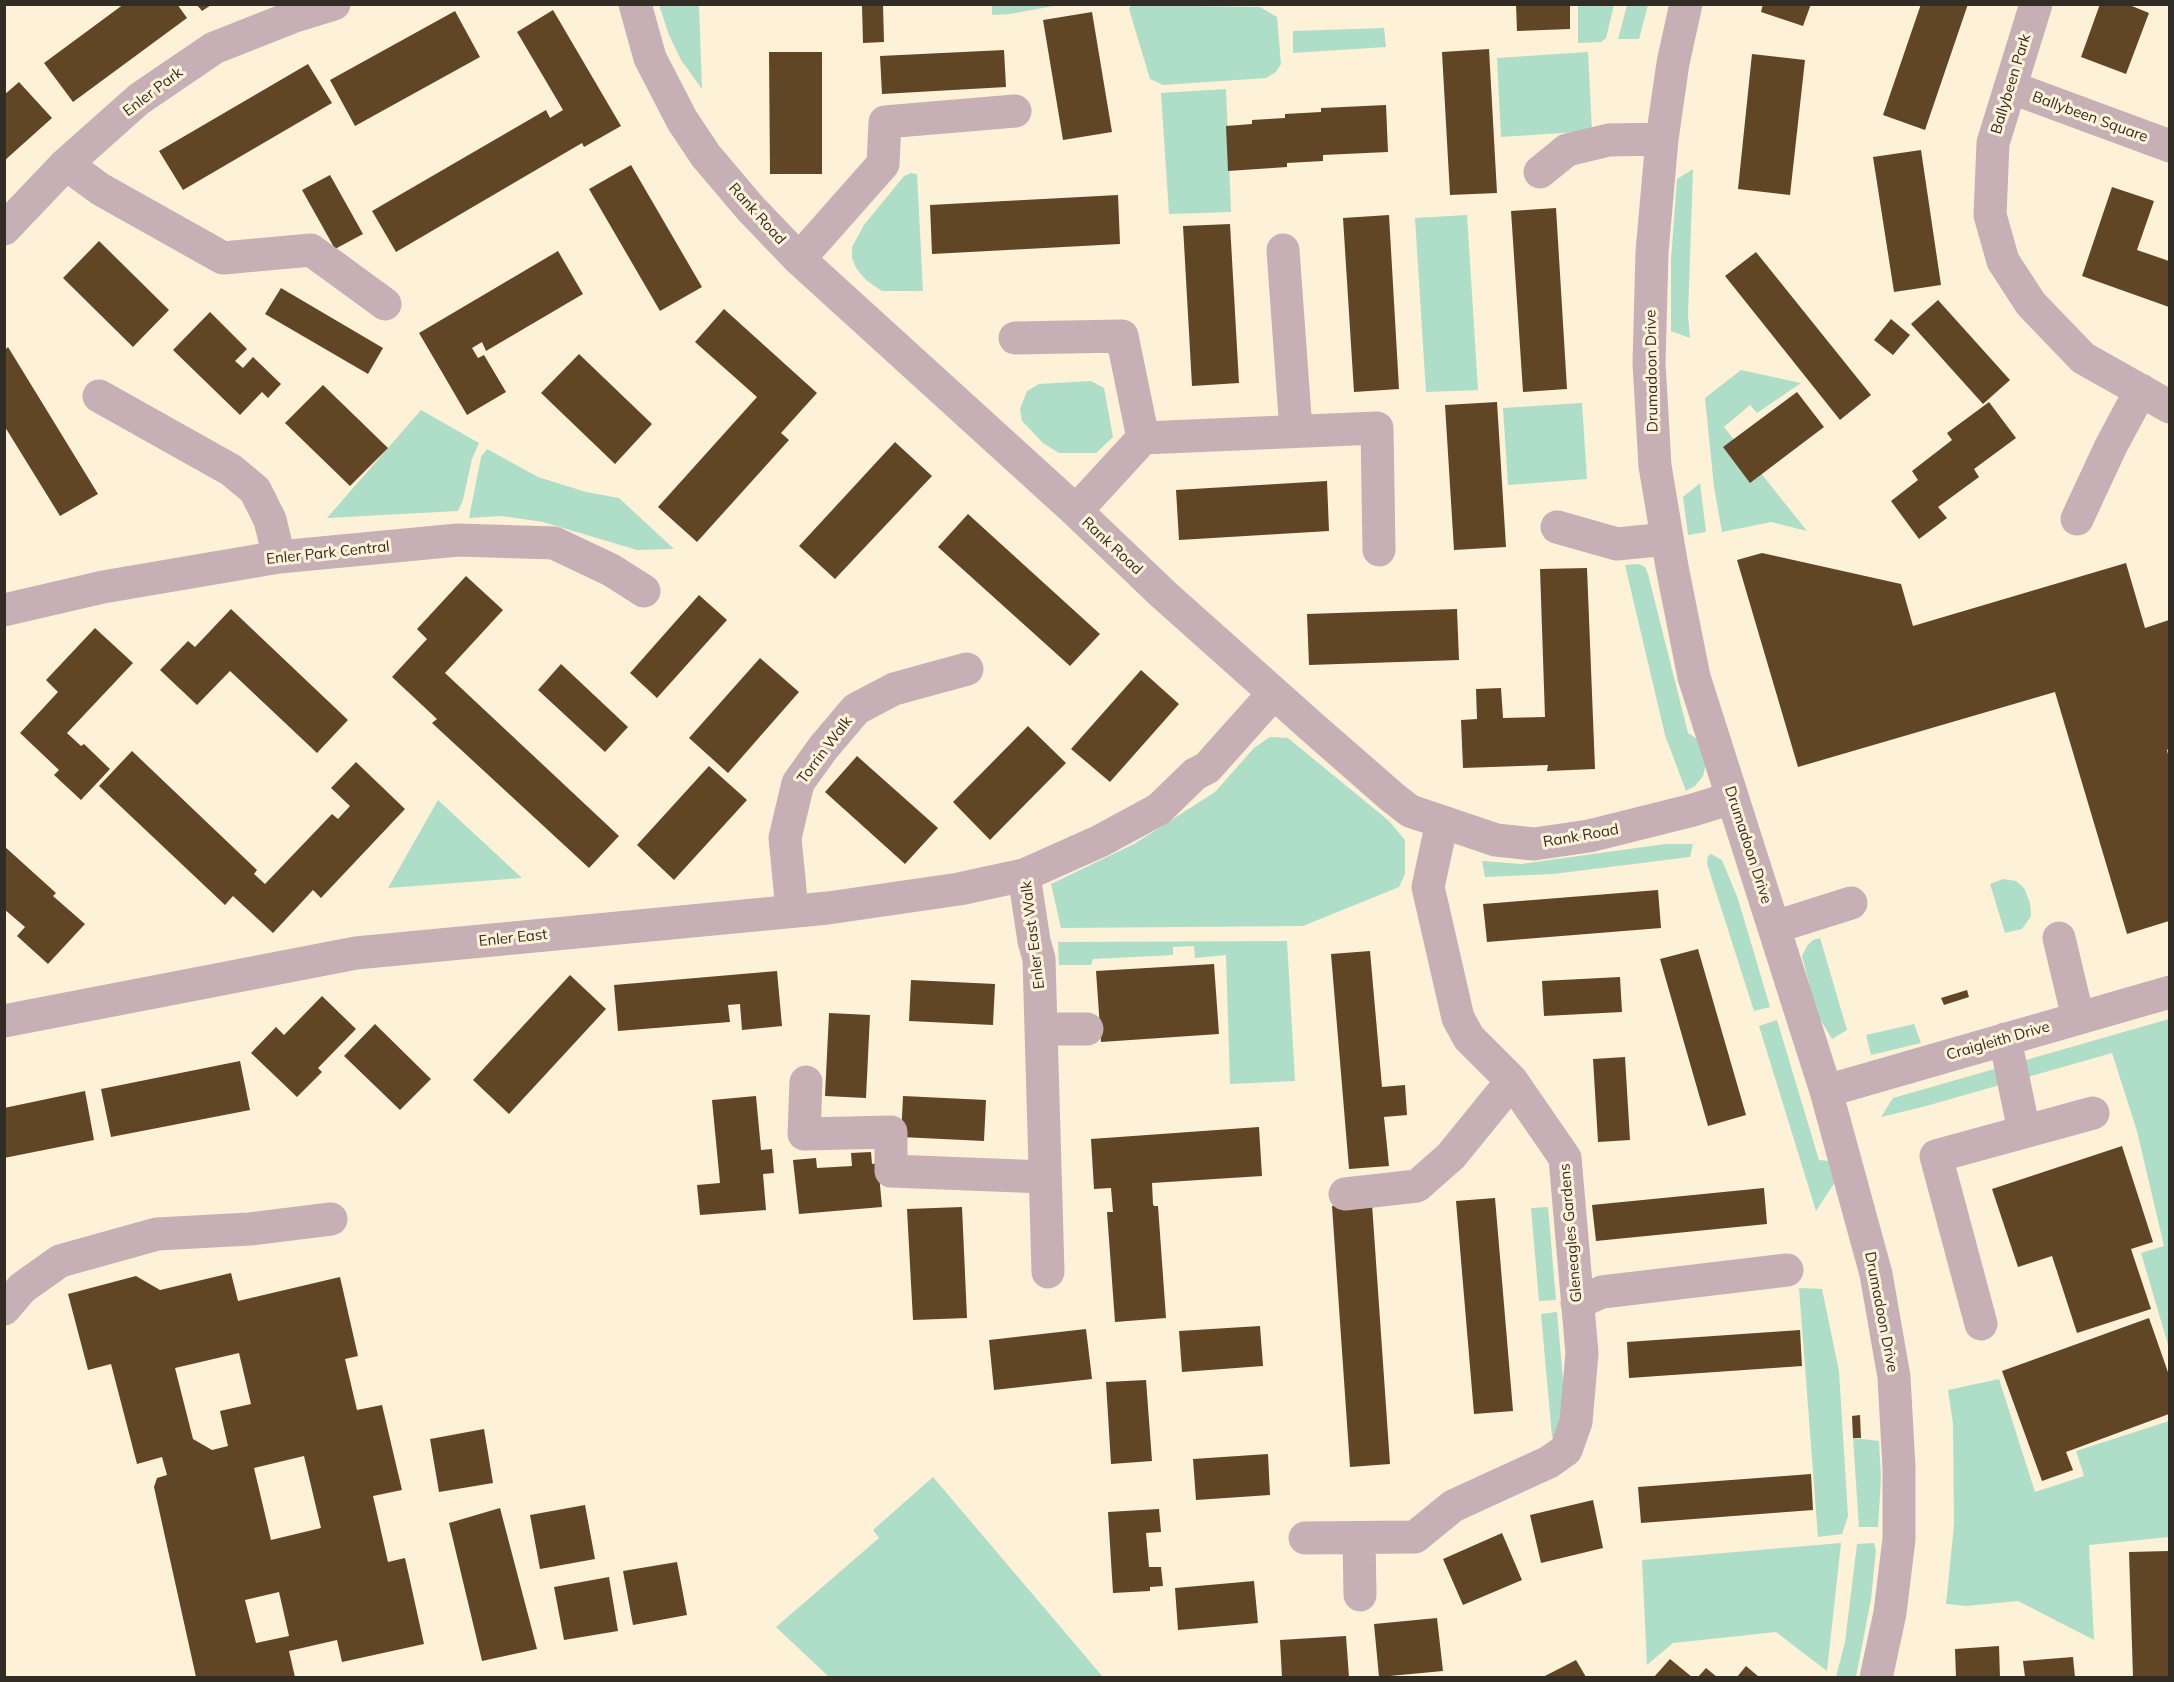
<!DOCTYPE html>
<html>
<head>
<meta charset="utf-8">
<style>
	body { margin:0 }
	#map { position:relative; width:2174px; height:1682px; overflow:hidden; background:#fdf1d8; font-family:Mulish,sans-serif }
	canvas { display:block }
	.frame { position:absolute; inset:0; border:6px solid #322d24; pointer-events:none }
</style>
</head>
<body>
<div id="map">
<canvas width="2174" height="1682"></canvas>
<div class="frame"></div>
</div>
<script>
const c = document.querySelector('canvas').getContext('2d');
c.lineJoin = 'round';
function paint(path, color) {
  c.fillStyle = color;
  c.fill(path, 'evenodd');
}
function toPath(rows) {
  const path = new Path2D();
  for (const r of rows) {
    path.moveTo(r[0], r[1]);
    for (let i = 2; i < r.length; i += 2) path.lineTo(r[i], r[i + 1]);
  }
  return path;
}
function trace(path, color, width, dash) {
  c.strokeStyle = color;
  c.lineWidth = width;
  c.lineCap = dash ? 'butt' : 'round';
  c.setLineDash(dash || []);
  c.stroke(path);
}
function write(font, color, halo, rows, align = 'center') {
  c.font = font + ' Mulish,sans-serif';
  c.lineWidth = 6;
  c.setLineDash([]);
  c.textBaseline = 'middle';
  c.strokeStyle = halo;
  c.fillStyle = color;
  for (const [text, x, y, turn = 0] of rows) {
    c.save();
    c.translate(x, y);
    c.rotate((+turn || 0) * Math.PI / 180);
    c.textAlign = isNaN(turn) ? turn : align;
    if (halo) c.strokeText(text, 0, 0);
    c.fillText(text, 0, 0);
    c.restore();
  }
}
paint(toPath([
	[659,5,699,5,702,89,681,60,669,35],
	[992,5,992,4,1059,5,1010,14,992,15],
	[1131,5,1260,7,1277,17,1281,64,1276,72,1266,78,1163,85,1150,79,1129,9],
	[1578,5,1614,5,1606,38,1601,42,1578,43],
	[1627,5,1648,5,1639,39,1618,39],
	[1384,28,1386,47,1293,53,1293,31],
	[1588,52,1592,131,1501,137,1497,58],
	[1226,89,1231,212,1169,214,1161,93],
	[1693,169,1688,315,1690,338,1671,331,1671,260,1677,179],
	[911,173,917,174,923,291,882,291,866,280,856,268,852,258,852,247,864,225,904,176],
	[1467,215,1478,390,1426,392,1415,218],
	[1741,370,1801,383,1757,413,1750,405,1724,427,1807,531,1771,522,1722,532,1714,487,1705,398],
	[1091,381,1104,388,1113,437,1096,453,1059,453,1043,443,1022,421,1020,409,1027,391,1039,384],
	[1582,403,1587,479,1508,485,1503,408],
	[421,410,479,443,472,459,463,500,458,511,327,518],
	[487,449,538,477,586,492,619,498,674,549,637,550,543,522,502,516,469,518,481,457],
	[1700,483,1706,532,1688,535,1683,497],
	[1639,564,1645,567,1648,574,1688,733,1702,742,1707,759,1703,776,1695,786,1686,791,1665,735,1625,565],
	[1270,737,1288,738,1389,821,1405,840,1405,874,1399,887,1303,926,1061,928,1051,884,1134,844,1215,792,1254,748],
	[438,800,522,878,388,888],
	[1665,844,1693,844,1690,857,1553,874,1485,877,1482,861,1521,864],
	[1711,854,1722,860,1738,899,1770,1007,1754,1011,1707,864,1708,856],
	[2003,879,2016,881,2024,888,2030,903,2031,916,2022,929,2005,933,1990,884],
	[1820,938,1847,1030,1832,1039,1817,1014,1802,956,1807,946,1813,940],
	[1287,941,1295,1081,1230,1084,1226,955,1195,958,1194,946,1173,947,1173,955,1093,959,1091,965,1059,965,1058,942],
	[2169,1019,2169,1348,2141,1253,2164,1246,2137,1131,2112,1053,1926,1106,1881,1117,1893,1098],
	[1777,1020,1819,1160,1829,1161,1835,1182,1816,1211,1759,1026],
	[1914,1024,1921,1043,1871,1055,1866,1035],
	[1548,1207,1556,1300,1539,1301,1531,1208],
	[1799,1288,1822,1289,1839,1371,1848,1516,1842,1534,1818,1537],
	[1557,1312,1566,1413,1554,1436,1552,1437,1541,1314],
	[1999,1379,2035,1492,2084,1476,2076,1451,2169,1421,2169,1537,2089,1545,2094,1640,2018,1601,1966,1606,1946,1604,1954,1525,1953,1424,1948,1390],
	[1853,1438,1879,1441,1881,1479,1878,1527,1859,1527],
	[933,1477,1103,1677,829,1677,776,1627,879,1538,873,1530],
	[1841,1543,1827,1671,1776,1632,1673,1643,1647,1665,1642,1560],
	[1874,1543,1876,1550,1871,1599,1856,1677,1836,1677,1845,1642,1857,1544]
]), '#aedec7');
paint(toPath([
	[124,4,177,4,187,18,73,102,44,63],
	[1516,4,1570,4,1570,29,1517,31],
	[1763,4,1811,4,1803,26,1761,12],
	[1921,4,1968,4,1925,130,1883,115],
	[2100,4,2127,4,2149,13,2126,74,2081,57],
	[197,5,211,5,202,11],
	[862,5,883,5,884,42,863,43],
	[553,10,621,126,584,147,582,143,396,252,372,211,546,110,550,118,563,110,517,32],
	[455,11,480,57,355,126,330,80],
	[1092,12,1112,132,1063,140,1043,20],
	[1489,49,1497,193,1450,195,1442,52],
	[1004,50,1006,87,882,94,880,56],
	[769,52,822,52,822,174,770,174],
	[1752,54,1805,60,1790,195,1738,189],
	[308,64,332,103,183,190,159,151],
	[19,82,52,118,4,161,4,95],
	[1386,105,1388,152,1323,155,1323,161,1287,163,1287,167,1228,171,1226,126,1252,124,1252,120,1285,118,1285,114,1321,112,1321,108],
	[1921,150,1941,285,1894,292,1873,157],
	[631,165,702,287,660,311,589,189],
	[330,175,363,234,335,249,302,190],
	[2112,187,2154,201,2137,250,2169,261,2169,307,2082,276],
	[1118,195,1120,244,932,254,930,205],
	[1556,208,1567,389,1523,392,1511,211],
	[1389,215,1399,389,1354,392,1343,218],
	[1230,224,1239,383,1192,386,1183,226],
	[99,241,169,310,133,347,63,278],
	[558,251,583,294,486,351,482,342,472,348,478,358,484,355,506,392,467,415,419,333],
	[1756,252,1871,395,1840,420,1725,276],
	[281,288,383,348,368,374,265,314],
	[1938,300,2010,380,1983,404,1911,324],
	[724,309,817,393,781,433,789,440,697,542,658,507,757,397,695,342],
	[210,312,247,349,235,361,243,368,253,357,281,384,268,398,262,392,240,415,173,350],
	[1891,319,1910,335,1893,355,1874,340],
	[8,347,98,494,60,516,5,427,5,350],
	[579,354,652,424,615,464,541,393],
	[323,385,388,448,350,486,285,423],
	[1797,392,1824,427,1750,483,1723,447],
	[1497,402,1506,547,1454,550,1445,405],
	[1989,402,2016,438,1974,469,1979,477,1938,507,1947,518,1919,539,1891,501,1918,480,1912,471,1952,440,1947,433],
	[895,442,932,476,835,579,799,546],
	[1327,481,1329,531,1179,540,1176,490],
	[968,514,1100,634,1070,666,938,547],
	[1762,553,1901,584,1913,626,2126,563,2145,628,2169,620,2169,749,2167,750,2169,758,2169,921,2127,934,2055,692,1798,767,1737,560],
	[1587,568,1595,769,1547,771,1548,765,1463,768,1461,720,1477,719,1476,689,1501,688,1503,718,1545,717,1540,569],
	[466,576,503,610,445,673,619,836,589,868,432,723,437,719,392,677,427,639,417,629],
	[699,595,727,620,657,698,630,673],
	[231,609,348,720,317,753,230,671,197,705,160,670,188,641,195,647],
	[1457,609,1459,660,1309,665,1307,614],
	[95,628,133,663,67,733,81,746,84,744,110,769,81,800,54,775,59,770,20,733,58,692,46,680],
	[760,658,799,692,728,773,689,738],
	[561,664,628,727,605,752,538,690],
	[1141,670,1179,704,1110,782,1071,749],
	[1028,726,1066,763,990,840,953,802],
	[132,751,257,870,254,874,265,884,332,814,338,819,350,806,331,788,356,762,405,809,321,898,313,890,273,933,233,896,225,905,99,786],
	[857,756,938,828,905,864,825,792],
	[709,766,747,800,674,880,637,845],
	[4,846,56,893,53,896,85,924,48,964,17,936,25,927,4,909],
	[1658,890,1661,928,1487,942,1483,904],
	[1698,949,1746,1115,1708,1126,1660,959],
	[1370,951,1382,1087,1405,1085,1407,1115,1384,1117,1389,1166,1349,1169,1331,954],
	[1214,964,1219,1034,1101,1042,1096,971],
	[777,971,782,1026,742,1030,740,1004,728,1005,730,1022,618,1031,614,985],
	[570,975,606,1009,509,1114,473,1080],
	[1620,977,1622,1012,1544,1016,1542,981],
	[911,980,995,984,993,1025,909,1021],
	[1967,990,1969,997,1944,1005,1941,998],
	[322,996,356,1029,318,1068,322,1072,297,1097,251,1053,276,1027,284,1035],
	[829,1013,870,1015,866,1098,825,1096],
	[375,1024,431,1079,400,1110,344,1056],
	[1625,1057,1630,1140,1598,1142,1593,1059],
	[240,1061,250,1110,111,1137,101,1089],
	[85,1091,94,1140,4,1158,4,1108],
	[756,1096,761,1150,772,1149,774,1173,763,1174,766,1210,700,1215,697,1185,720,1183,712,1100],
	[903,1096,986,1100,984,1141,901,1137],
	[1259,1127,1262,1176,1152,1183,1153,1204,1154,1206,1158,1206,1166,1318,1115,1322,1107,1212,1113,1212,1111,1188,1094,1189,1091,1139],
	[2122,1146,2153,1242,2131,1249,2151,1309,2077,1333,2052,1256,2018,1267,1992,1189],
	[871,1152,872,1164,878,1163,882,1207,799,1214,793,1160,816,1158,817,1168,852,1166,851,1153],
	[1764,1188,1767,1224,1596,1241,1592,1205],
	[1495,1198,1513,1411,1474,1414,1456,1201],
	[1372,1204,1390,1464,1350,1467,1332,1206],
	[962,1207,967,1318,913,1320,907,1209],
	[231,1273,238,1301,340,1277,358,1356,345,1359,357,1410,382,1405,402,1490,373,1496,388,1562,405,1558,424,1644,342,1662,337,1640,289,1651,295,1677,196,1677,154,1487,157,1478,167,1475,162,1457,137,1464,111,1364,88,1370,68,1294,136,1276,160,1290],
	[239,1353,251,1404,220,1411,228,1446,212,1450,193,1439,175,1368],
	[304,1456,321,1528,271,1540,254,1468],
	[279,1592,289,1636,256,1643,245,1600],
	[2149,1318,2169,1375,2169,1414,2066,1452,2073,1470,2042,1481,2002,1371],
	[1260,1326,1263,1366,1182,1372,1179,1331],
	[1086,1329,1092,1379,994,1390,989,1340],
	[1800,1330,1802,1366,1629,1378,1627,1342],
	[1146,1380,1152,1461,1111,1464,1106,1382],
	[1860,1415,1861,1438,1853,1438,1852,1416],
	[484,1429,493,1483,439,1492,430,1439],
	[1268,1454,1270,1495,1196,1500,1193,1459],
	[1811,1474,1813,1510,1641,1523,1638,1487],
	[1593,1500,1603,1548,1541,1563,1530,1515],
	[585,1505,595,1559,540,1569,530,1515],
	[500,1508,537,1649,482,1661,449,1523],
	[1159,1509,1161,1532,1146,1533,1149,1567,1161,1567,1163,1586,1150,1587,1150,1591,1113,1593,1108,1512],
	[1502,1533,1522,1580,1463,1605,1443,1559],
	[2169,1551,2169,1677,2133,1677,2129,1552],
	[677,1562,687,1615,633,1625,623,1571],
	[609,1577,618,1631,564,1640,554,1587],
	[1254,1581,1258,1623,1178,1630,1175,1588],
	[1437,1618,1443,1671,1379,1677,1374,1624],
	[1346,1636,1349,1677,1282,1677,1280,1640],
	[1999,1646,2000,1677,1956,1677,1955,1649],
	[2073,1657,2075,1677,2025,1677,2023,1661],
	[1670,1659,1692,1677,1654,1677],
	[1576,1660,1586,1677,1543,1677],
	[1746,1666,1759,1677,1737,1677],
	[1706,1668,1717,1677,1698,1677]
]), '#614625');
trace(toPath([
	[635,4,650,58,682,120,706,156,751,209,799,259,1076,511,1163,594,1312,727,1392,797,1410,811,1496,840,1534,844,1589,836,1693,810,1732,798],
	[1686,4,1673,63,1662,139,1652,252,1649,363,1655,466,1672,567,1694,677,1826,1091,1876,1274,1894,1377,1899,1468,1899,1539,1890,1613,1876,1678],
	[2036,4,1993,143,1990,215,2003,261,2031,304,2083,358,2170,407],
	[2010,87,2170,146],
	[66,164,100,189,223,258,311,250,385,304],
	[1540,172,1567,150,1609,140,1662,139],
	[4,229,66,164,139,99,214,48,295,16,334,4],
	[1283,250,1296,431],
	[799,259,883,164,885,122,1015,111],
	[1015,338,1122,336,1143,438,1076,511],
	[99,396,231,470,255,490,270,520,279,557],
	[1143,438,1377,428,1379,550],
	[2077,519,2111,446,2141,390],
	[1557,527,1617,544,1667,539],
	[4,610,103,587,279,557,458,540,554,543,611,570,644,591],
	[1024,875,1034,941,1039,959,1048,1272],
	[792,910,785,838,798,783,823,748,856,709,894,689,967,669],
	[1775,927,1851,903],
	[2059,938,2078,1018],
	[4,1021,356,953,828,908,959,889,1024,875,1100,841,1159,809,1195,774,1207,768,1274,693],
	[1041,1029,1087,1029],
	[2005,1039,2024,1131],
	[806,1082,804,1134,891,1132,891,1171,1045,1177],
	[1826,1091,2170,992],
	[1345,1194,1417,1186,1451,1156,1512,1081],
	[1577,1303,1602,1292,1787,1270],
	[4,1309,22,1288,60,1261,157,1234,250,1229,331,1219],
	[1981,1324,1936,1156,2093,1113],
	[1305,1538,1415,1537,1453,1506,1549,1462,1566,1450,1576,1422,1582,1353,1565,1158,1512,1081,1469,1038,1458,1018,1428,887,1442,822],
	[1359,1539,1360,1595]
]), '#c6afb5', 33);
write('15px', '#322d24', '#fdf1d8', [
	["Ballybeen Park",2011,84,-73],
	["Enler Park",153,92,-37],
	["Ballybeen Square",2090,117,20],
	["Rank Road",757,214,48],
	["Drumadoon Drive",1652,371,-91],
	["Rank Road",1112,546,43],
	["Enler Park Central",328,553,-6],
	["Torrin Walk",825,750,-53],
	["Rank Road",1581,836,-10],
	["Drumadoon Drive",1748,845,72],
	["Enler East Walk",1033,935,-97],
	["Enler East",513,938,-6],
	["Craigleith Drive",1998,1041,-16],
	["Gleneagles Gardens",1571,1233,-95],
	["Drumadoon Drive",1881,1312,79]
]);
</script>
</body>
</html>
